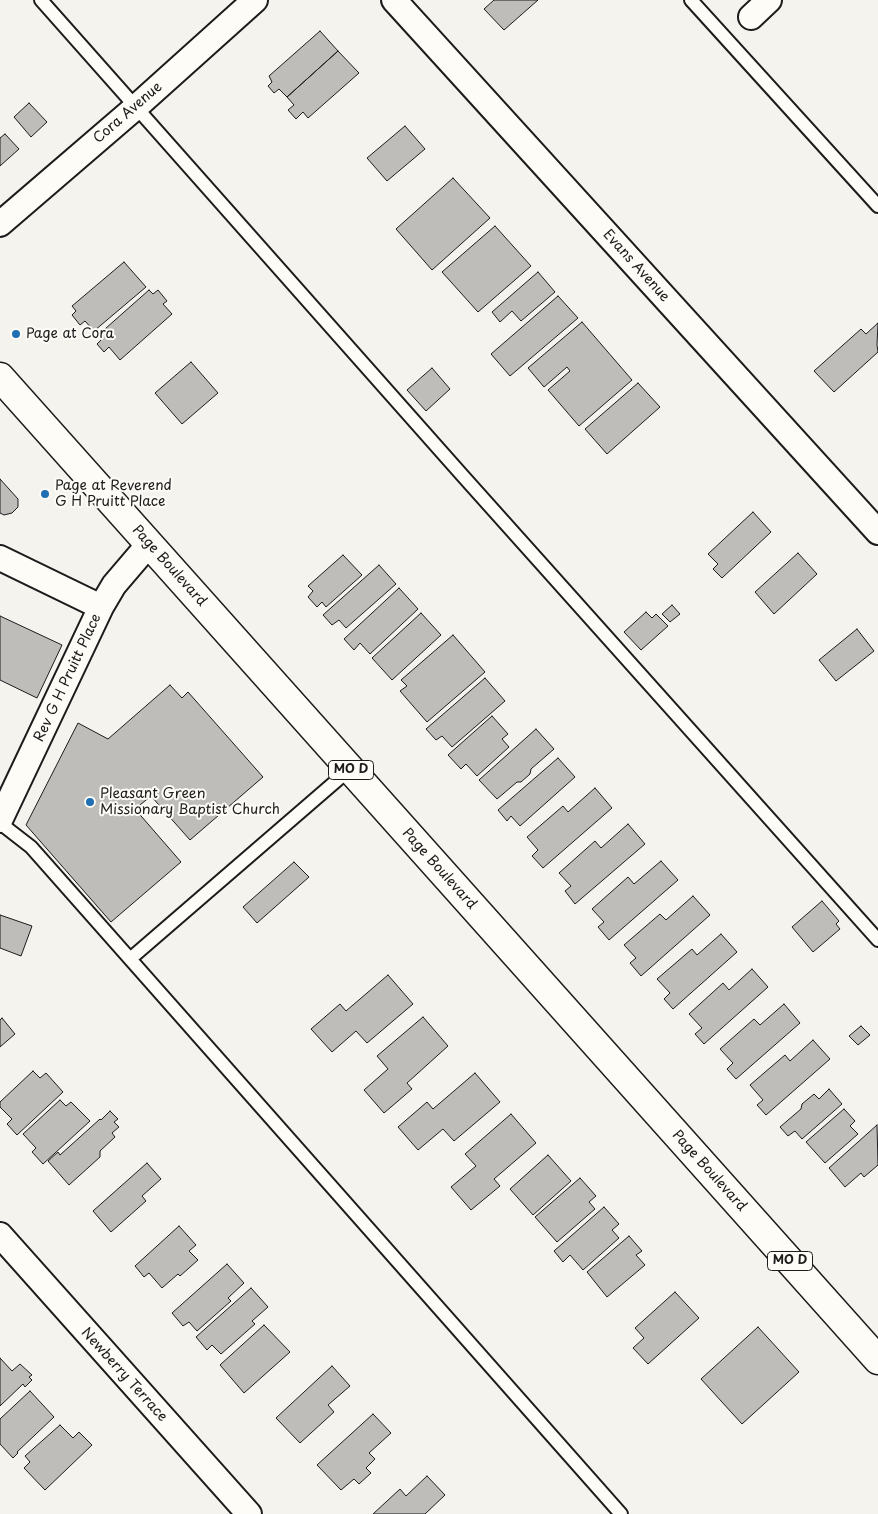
<!DOCTYPE html>
<html>
<head>
<meta charset="utf-8">
<style>
	body { margin:0 }
	canvas { display:block; background:#f4f3ee }
</style>
</head>
<body>
<canvas width="878" height="1514"></canvas>
<script>
const c = document.querySelector('canvas').getContext('2d');
c.lineJoin = 'round';
function paint(path, color) {
  c.fillStyle = color;
  c.fill(path, 'evenodd');
}
function toPath(rows) {
  const path = new Path2D();
  for (const r of rows) {
    path.moveTo(r[0], r[1]);
    for (let i = 2; i < r.length; i += 2) path.lineTo(r[i], r[i + 1]);
  }
  return path;
}
function trace(path, color, width, dash) {
  c.strokeStyle = color;
  c.lineWidth = width;
  c.lineCap = dash ? 'butt' : 'round';
  c.setLineDash(dash || []);
  c.stroke(path);
}
function write(font, color, halo, rows, align = 'center') {
  c.font = font + ' "Playpen Sans",sans-serif';
  c.lineWidth = 4;
  c.setLineDash([]);
  c.textBaseline = 'middle';
  c.strokeStyle = halo;
  c.fillStyle = color;
  for (const [text, x, y, turn = 0] of rows) {
    c.save();
    c.translate(x, y);
    c.rotate((+turn || 0) * Math.PI / 180);
    c.textAlign = isNaN(turn) ? turn : align;
    if (halo) c.strokeText(text, 0, 0);
    c.fillText(text, 0, 0);
    c.restore();
  }
}
const building = toPath([
	[494,0,538,0,504,30,484,9,494,0],
	[320,31,338,51,287,97,279,89,274,93,268,86,272,82,269,76,320,31],
	[338,51,359,73,308,118,303,112,296,119,288,110,294,105,287,97,338,51],
	[29,103,47,122,31,137,14,117,29,103],
	[405,126,425,149,387,181,367,158,405,126],
	[5,134,19,149,0,166,0,138,5,134],
	[453,178,490,218,432,270,396,229,453,178],
	[495,226,531,266,478,312,442,272,495,226],
	[124,262,146,287,94,331,85,321,80,325,72,315,76,311,72,306,124,262],
	[538,272,555,292,521,321,512,311,500,322,492,312,538,272],
	[149,290,153,294,158,290,167,301,163,304,172,314,120,360,109,347,104,352,97,344,101,340,97,336,149,290],
	[558,296,578,318,510,376,491,354,558,296],
	[582,322,632,380,579,426,548,390,570,371,567,367,544,387,528,368,582,322],
	[878,323,877,345,878,352,834,392,814,371,861,329,866,334,878,323],
	[191,362,218,393,182,424,155,393,191,362],
	[432,368,450,389,426,411,407,390,432,368],
	[638,383,660,407,607,454,585,429,638,383],
	[0,479,18,499,18,507,12,513,4,515,0,513,0,479],
	[753,512,771,532,722,578,713,569,718,564,708,554,753,512],
	[798,553,817,574,774,614,755,592,798,553],
	[343,555,362,575,326,607,322,602,317,607,308,597,313,591,308,586,343,555],
	[379,565,396,584,346,628,339,620,332,625,323,615,379,565],
	[399,588,418,609,370,654,360,643,354,650,344,639,399,588],
	[672,605,680,614,670,622,662,614,672,605],
	[646,612,652,618,656,614,668,626,641,650,624,632,646,612],
	[421,613,441,635,392,680,372,658,421,613],
	[0,616,62,645,37,698,0,680,0,616],
	[857,629,874,651,836,681,819,660,857,629],
	[453,635,485,672,427,722,400,691,407,686,401,680,453,635],
	[485,678,505,701,452,747,442,736,436,740,426,729,485,678],
	[170,685,182,698,188,692,263,777,190,840,151,796,135,809,181,862,111,922,26,825,78,723,108,739,170,685],
	[492,716,508,734,502,739,509,747,477,776,466,764,461,769,448,755,492,716],
	[536,729,554,749,531,769,530,774,521,782,517,782,497,799,479,780,536,729],
	[558,758,575,777,520,826,511,816,507,821,498,810,558,758],
	[595,788,612,808,543,868,532,856,538,850,527,837,563,806,568,812,595,788],
	[628,824,645,844,575,904,565,891,571,886,559,873,595,841,601,848,628,824],
	[661,861,678,880,609,940,598,927,604,922,592,909,628,877,634,884,661,861],
	[294,862,309,877,257,923,243,907,294,862],
	[693,896,710,915,641,976,630,963,636,958,624,945,660,914,666,920,693,896],
	[822,901,839,921,836,924,840,929,813,952,792,927,822,901],
	[0,915,32,926,21,956,0,948,0,915],
	[721,934,737,952,673,1009,664,999,670,993,657,979,692,949,697,955,721,934],
	[752,969,768,987,704,1044,695,1034,702,1028,689,1014,723,983,729,990,752,969],
	[388,975,413,1004,367,1043,356,1031,332,1052,311,1029,340,1004,346,1011,388,975],
	[784,1004,800,1023,736,1079,727,1069,733,1063,720,1049,754,1019,760,1025,784,1004],
	[423,1017,448,1046,407,1083,412,1089,384,1113,364,1090,388,1069,377,1056,423,1017],
	[2,1018,15,1034,0,1047,0,1020,2,1018],
	[861,1026,870,1035,858,1045,849,1036,861,1026],
	[813,1040,830,1059,766,1115,757,1105,763,1100,750,1085,785,1055,790,1061,813,1040],
	[33,1071,40,1078,46,1073,63,1092,17,1135,7,1124,12,1119,0,1107,0,1102,33,1071],
	[475,1073,500,1102,454,1141,443,1129,418,1150,398,1127,427,1102,433,1109,475,1073],
	[829,1089,842,1104,802,1139,795,1131,788,1136,780,1127,801,1109,802,1104,814,1094,819,1099,829,1089],
	[60,1100,66,1106,71,1102,90,1121,43,1164,32,1152,36,1148,23,1134,60,1100],
	[844,1109,855,1121,850,1126,858,1134,825,1163,806,1142,844,1109],
	[110,1111,118,1119,114,1122,119,1127,112,1133,115,1137,100,1151,100,1157,69,1185,48,1161,58,1152,60,1155,100,1119,101,1120,110,1111],
	[511,1114,536,1143,494,1179,500,1186,471,1210,451,1187,476,1166,465,1154,511,1114],
	[877,1125,878,1165,864,1177,861,1173,845,1187,829,1168,877,1125],
	[548,1155,571,1181,533,1215,510,1189,548,1155],
	[147,1163,161,1179,142,1196,146,1201,111,1232,93,1211,147,1163],
	[580,1178,596,1196,589,1202,595,1209,557,1242,535,1217,580,1178],
	[604,1207,619,1224,612,1230,619,1238,583,1270,570,1255,563,1262,554,1251,604,1207],
	[179,1226,196,1245,189,1251,198,1260,180,1276,178,1274,162,1288,149,1273,144,1277,135,1266,179,1226],
	[629,1236,642,1251,636,1255,645,1265,607,1297,587,1272,629,1236],
	[227,1264,244,1283,228,1298,231,1301,197,1331,189,1322,183,1326,172,1313,227,1264],
	[251,1288,268,1307,252,1321,255,1324,221,1354,212,1345,207,1350,196,1337,251,1288],
	[675,1292,699,1318,648,1364,633,1348,644,1338,635,1328,675,1292],
	[264,1325,290,1352,244,1393,220,1365,264,1325],
	[758,1327,799,1372,742,1424,701,1379,758,1327],
	[0,1358,12,1371,20,1364,32,1375,29,1377,32,1380,25,1387,23,1384,0,1406,0,1358],
	[332,1366,350,1386,328,1405,334,1412,300,1443,276,1418,332,1366],
	[30,1391,54,1417,17,1452,18,1453,13,1458,0,1444,0,1419,30,1391],
	[373,1414,391,1433,369,1453,375,1459,366,1468,371,1473,359,1484,354,1479,341,1490,317,1465,373,1414],
	[60,1425,73,1438,79,1432,92,1445,45,1490,24,1468,30,1462,25,1456,60,1425],
	[427,1476,445,1495,425,1514,373,1514,400,1489,406,1496,427,1476]
]);
paint(building, '#bebdba');
trace(building, '#1c1c1c', 1);
const service = toPath([
	[41,0,462,475,878,940],
	[691,0,878,206],
	[0,823,31,847,621,1514],
	[130,959,350,769]
]);
const minor = toPath([
	[394,0,878,532],
	[751,17,769,0],
	[0,224,136,107,255,0],
	[0,558,101,607],
	[0,820,101,607,114,585,149,544],
	[0,1235,249,1514]
]);
const primary = toPath([
	[0,377,878,1360]
]);
trace(service, '#1c1c1c', 16);
trace(minor, '#1c1c1c', 28);
trace(primary, '#1c1c1c', 31);
trace(service, '#fdfcf7', 12);
trace(minor, '#fdfcf7', 24);
trace(primary, '#fdfcf7', 28);
for (const [x, y, r, color] of [
	[16,334,5,"#1f6fb2"],
	[45,494,5,"#1f6fb2"],
	[90,802,5,"#1f6fb2"]
]) {
  const dot = new Path2D();
  dot.arc(x, y, r, 0, 2 * Math.PI);
  c.fillStyle = color;
  c.fill(dot);
  trace(dot, '#fdfcf7', 2);
}
for (const [x, y, w] of [
	[351,770,45],
	[790,1261,45]
]) {
  const box = new Path2D();
  box.roundRect(x - w / 2, y - 9.5, w, 19, 4);
  c.fillStyle = '#fdfcf7';
  c.fill(box);
  trace(box, '#1c1c1c', 1);
}
write('bold 12px', '#1c1c1c', null, [
	["MO D",351,770],
	["MO D",790,1261]
]);
write('14px', '#1c1c1c', '#fdfcf7', [
	["Cora Avenue",128,113,-41],
	["Evans Avenue",636,266,48],
	["Page Boulevard",169,566,48],
	["Rev G H Pruitt Place",68,678,-65],
	["Page Boulevard",439,869,48],
	["Page Boulevard",709,1171,48],
	["Newberry Terrace",124,1375,48]
]);
write('14px', '#1c1c1c', '#fdfcf7', [
	["Page at Cora",26,334],
	["Page at Reverend",55,486],
	["G H Pruitt Place",55,502],
	["Pleasant Green",100,794],
	["Missionary Baptist Church",100,810]
], 'left');
</script>
</body>
</html>
